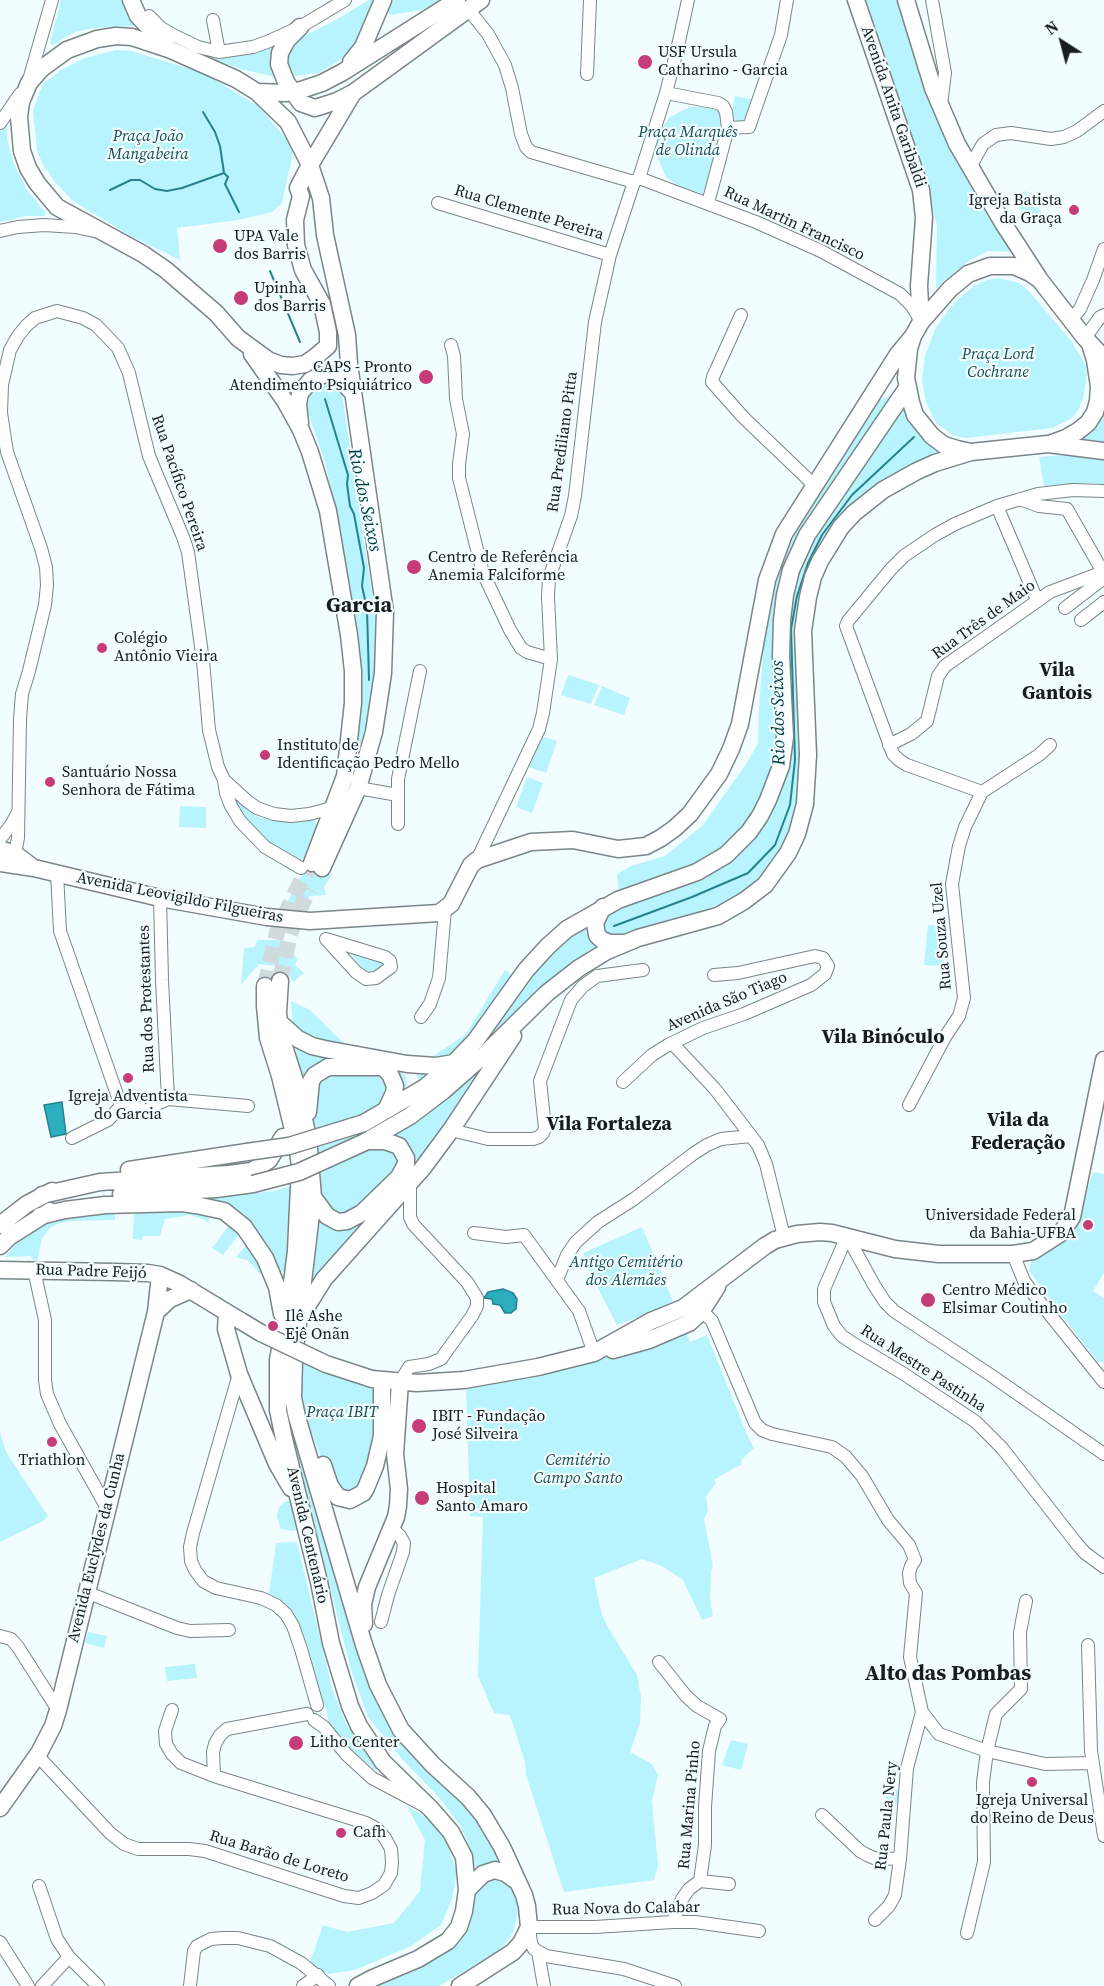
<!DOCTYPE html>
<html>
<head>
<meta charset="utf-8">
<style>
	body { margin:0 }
	#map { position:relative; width:1104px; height:1986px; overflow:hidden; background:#f2fdff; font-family:"Source Serif 4",serif }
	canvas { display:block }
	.north { position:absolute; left:1032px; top:12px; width:60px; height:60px; -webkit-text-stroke:4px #f2fdff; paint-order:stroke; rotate:324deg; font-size:16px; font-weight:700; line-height:24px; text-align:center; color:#181c1d }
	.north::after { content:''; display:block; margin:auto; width:21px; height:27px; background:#181c1d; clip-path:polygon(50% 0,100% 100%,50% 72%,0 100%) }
</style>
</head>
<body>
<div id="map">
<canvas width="1104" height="1986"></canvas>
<div class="north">N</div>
</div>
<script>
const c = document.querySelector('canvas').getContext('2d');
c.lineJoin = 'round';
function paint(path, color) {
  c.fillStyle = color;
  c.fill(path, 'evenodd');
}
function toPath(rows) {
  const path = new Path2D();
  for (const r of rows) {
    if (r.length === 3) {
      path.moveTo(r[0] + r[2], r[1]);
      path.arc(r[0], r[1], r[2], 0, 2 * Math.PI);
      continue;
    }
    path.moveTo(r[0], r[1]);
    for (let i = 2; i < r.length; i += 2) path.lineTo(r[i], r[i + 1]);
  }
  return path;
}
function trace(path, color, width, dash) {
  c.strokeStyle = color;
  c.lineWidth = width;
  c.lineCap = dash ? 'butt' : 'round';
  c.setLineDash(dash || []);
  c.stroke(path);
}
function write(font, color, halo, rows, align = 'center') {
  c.font = font + ' "Source Serif 4",serif';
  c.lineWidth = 4.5;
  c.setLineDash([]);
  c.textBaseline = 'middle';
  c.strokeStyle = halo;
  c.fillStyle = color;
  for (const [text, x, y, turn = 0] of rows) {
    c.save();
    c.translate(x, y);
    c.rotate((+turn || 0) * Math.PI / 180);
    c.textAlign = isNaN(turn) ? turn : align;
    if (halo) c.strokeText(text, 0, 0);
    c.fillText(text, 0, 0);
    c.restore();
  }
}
paint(toPath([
	[61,0,121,0,137,24,136,26,93,28,75,32,53,45,50,43],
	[369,0,378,0,355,46,338,61,319,73,295,76,289,73,285,63,294,41,332,22],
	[393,0,441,0,436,4,422,10,390,15,388,10],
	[863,0,901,0,1014,252,988,251,970,260,936,288,937,225,915,148],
	[274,46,271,62,279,78,241,69,212,58,248,54],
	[116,50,131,51,203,73,258,106,289,142,293,153,282,203,272,212,238,220,177,228,180,260,129,235,73,201,55,182,42,163,37,150,33,111,37,99,43,84,61,70,85,58],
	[735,96,754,100,744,123,735,120,732,113],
	[691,107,702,107,721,111,726,123,703,194,678,186,666,177,658,158,657,140,661,129,669,118,681,111],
	[5,126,7,126,7,139,14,164,27,190,46,213,44,216,26,216,0,222,0,132],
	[1025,191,1043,215,1031,224,1013,199],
	[998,278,1019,283,1028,290,1072,342,1086,366,1087,375,1083,399,1079,409,1072,418,1052,428,966,438,955,436,936,423,926,402,922,380,925,356,936,327,954,303,974,286,987,280],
	[323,384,333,385,341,391,343,401,378,634,371,706,361,747,357,749,362,670,352,596,338,520,325,462,307,409,310,391,316,387],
	[895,394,792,552,777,709,775,767,757,811,724,848,689,869,619,891,617,874,631,866,665,856,703,825,744,767,758,744,759,708,767,600,794,527,878,400],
	[905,405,909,420,924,441,938,452,893,477,811,568,800,792,794,824,775,863,740,897,673,922,631,932,601,948,423,1102,370,1133,319,1157,318,1148,365,1128,420,1097,518,992,553,950,587,925,628,904,735,857,785,774,788,629,792,596,802,563,814,539],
	[1104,412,1104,447,1079,441,1093,430],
	[1064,455,1090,457,1104,460,1104,484,1085,483,1044,486,1039,457],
	[568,675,599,685,591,704,561,695],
	[602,686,630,698,624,715,594,705],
	[541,736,557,741,546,773,529,767],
	[527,777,543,783,532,813,516,807],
	[229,791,259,817,271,820,308,818,315,820,318,828,304,859,304,868,322,878,333,872,324,887,326,895,309,896,308,905,286,904,302,875,303,866,273,848,239,814],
	[180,806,206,807,206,828,179,827],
	[928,925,945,926,943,966,924,965],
	[257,940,282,940,298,959,295,965,304,973,293,982,285,967,259,964,241,985,244,948,255,947],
	[351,950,387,962,380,974,370,973,363,969,350,953],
	[505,970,514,977,461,1048,419,1084,413,1061,432,1057,466,1034],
	[291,1001,310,1010,360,1059,313,1069,302,1077,294,1042],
	[485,1062,487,1065,447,1125,402,1183,319,1272,310,1284,321,1173,367,1149],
	[399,1067,406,1077,407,1085,402,1093,363,1118,317,1133,312,1116,320,1079,330,1072],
	[1093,1172,1104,1174,1104,1273,1093,1291,1104,1298,1104,1362,1098,1362,1049,1299,1029,1270,1031,1262,1082,1207],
	[294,1185,288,1271,280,1271,266,1243,244,1214,210,1198,274,1191],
	[134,1209,208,1210,209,1223,203,1219,189,1215,165,1219,160,1236,143,1236,142,1240,133,1239],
	[115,1210,115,1220,70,1221,57,1224,50,1228,42,1238,37,1263,30,1256,5,1257,19,1240,48,1221],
	[229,1225,240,1233,223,1255,212,1248],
	[642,1227,674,1304,617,1325,589,1271,583,1253],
	[249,1242,266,1272,260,1274,249,1261,236,1257],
	[686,1332,690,1342,707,1335,748,1437,754,1448,741,1460,742,1464,722,1475,714,1480,716,1483,706,1497,708,1511,704,1519,713,1566,711,1571,710,1600,713,1616,702,1620,683,1580,662,1566,642,1559,594,1578,601,1612,606,1624,637,1675,641,1697,640,1723,630,1752,652,1764,658,1775,652,1801,658,1865,654,1880,564,1892,526,1775,525,1762,510,1715,494,1713,478,1676,483,1517,470,1516,466,1386,639,1350],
	[290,1358,373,1686,445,1783,478,1821,499,1862,474,1867,471,1849,460,1825,437,1795,402,1759,368,1717,352,1673,284,1410],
	[298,1358,373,1386,375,1390,379,1420,366,1481,346,1500,332,1490,313,1435,299,1419],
	[0,1432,6,1452,48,1516,43,1521,0,1542],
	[292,1500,302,1530,292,1531,281,1529,277,1517,279,1507,286,1501],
	[297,1542,332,1688,346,1724,377,1768,375,1770,353,1751,329,1725,326,1709,320,1700,294,1612,280,1599,269,1594,276,1543],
	[88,1632,107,1636,104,1648,85,1643],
	[195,1664,197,1678,167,1681,165,1667],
	[731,1740,748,1744,741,1770,722,1765],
	[894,1797,8],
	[407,1806,427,1818,445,1839,457,1872,452,1899,441,1925,411,1946,355,1970,328,1974,310,1963,323,1925,347,1932,394,1923,420,1891,425,1840],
	[492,1878,510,1883,520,1904,513,1933,501,1949,439,1986,376,1986,462,1936,471,1916,475,1890]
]), '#b8f4fd');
const water = toPath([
	[62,1102,66,1134,51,1137,44,1105,62,1102],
	[503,1289,513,1293,517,1299,516,1309,511,1313,505,1313,500,1305,493,1304,492,1299,484,1298,488,1292,503,1289]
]);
paint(water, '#2caebe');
trace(water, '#26828e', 1.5);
trace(toPath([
	[224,173,228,177,225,184,239,212],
	[110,190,131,180,140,180,155,189,167,191,182,188,224,173,220,146,215,132,203,112],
	[270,271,300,342],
	[325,399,348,475,347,484,350,506,354,514,364,568,362,586,367,609,369,680],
	[614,926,692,897,748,873,775,845,790,805,795,760,791,629,797,596,808,563,822,535,852,495,914,437],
	[24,1217,34,1211]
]), '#26828e', 2);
trace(toPath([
	[280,981,290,934,297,914,310,889],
	[265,986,277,932,298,887,312,863]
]), '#d1dbdd', 16, [16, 8]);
const minor = toPath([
	[932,0,945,73,941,105],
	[468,9,488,34,505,65,512,88,521,134,526,147,531,152,634,182],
	[149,16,161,28,175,36,198,47,219,52,253,47,267,42,300,27,345,0],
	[213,20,219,52],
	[587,74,590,0],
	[29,80,52,0],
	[666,93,718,103,723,106,726,112,728,128,708,203],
	[0,123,20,94],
	[728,128,749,127,781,35,787,0],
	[970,167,983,144,996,135,1011,133,1051,139,1064,137,1077,131,1104,111],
	[639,178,756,222,821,251,900,294,912,306,919,318],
	[438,203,610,255],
	[0,231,18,227,44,225,75,227,94,231],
	[741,315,713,377,712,382,743,417,814,485],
	[1071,320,1080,309,1093,280,1104,249],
	[1085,338,1100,317,1104,315],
	[451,345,454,356,456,399,463,434,459,464,459,478,483,573,510,630,521,648,527,652,551,659],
	[1020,499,1039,506,1067,509,1104,574],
	[997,506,1037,600],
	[1065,608,1104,578],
	[1081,620,1104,602],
	[889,745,911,734,927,721,938,676,945,666,1050,592,1103,572],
	[224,780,226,793,231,806,240,821,265,847,301,868],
	[354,792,358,788,398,795],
	[982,792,907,765,899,760,893,754,846,626,848,621,891,569,904,556,935,535,955,524,997,506,1038,494,1073,490,1104,491],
	[398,824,398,779,420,671],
	[0,839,11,825,17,814],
	[477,860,539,729,543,713,551,659,548,597,549,578,571,516,575,496,595,322,610,255,634,182,639,178,666,93,678,46,688,0],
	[10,861,15,854,18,838,20,719,22,694,29,671,45,605,47,585,46,567,41,548,7,452,1,413,2,385,10,350,18,336,26,326,35,318,57,311,83,318,96,325,118,348,129,373,149,456,183,537,188,552,203,661,209,730,218,767,224,780,247,801,257,808,274,814,291,816,309,814,332,808,337,804],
	[57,873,60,931,121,1106],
	[160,898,162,980,168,1099],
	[326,939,385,957,390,961,391,967,376,978,366,979,356,972,326,939],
	[421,1017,430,1004,439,978,445,910],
	[673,1044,715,1089,758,1145,766,1164,784,1237],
	[623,1082,652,1055,668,1045,703,1028,744,1014,811,985,825,974,828,966,823,958,815,956,738,973,714,975],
	[909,1105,945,1037,959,1016,964,998,952,884,959,846,965,827,982,792,1039,755,1050,745],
	[152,1106,168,1099,248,1106],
	[451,1130,488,1139,533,1139,539,1137,543,1133,545,1128,540,1081,571,1000,583,986,597,976,643,970],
	[72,1138,108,1120,121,1106,141,1108],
	[474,1233,506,1237,524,1235,579,1311,594,1353],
	[847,1236,824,1289,824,1302,834,1326,842,1336,854,1344,904,1374,976,1422,1002,1448,1077,1544,1085,1553,1104,1567],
	[847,1236,874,1285,885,1302,894,1311,992,1376,1104,1454],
	[1013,1254,1024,1281,1035,1296,1104,1382],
	[34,1270,45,1320,45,1380,47,1394,60,1424,107,1508],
	[557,1280,567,1255,576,1242,598,1222,634,1199,693,1154,707,1145,721,1139,751,1136],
	[696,1311,704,1313,712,1321,755,1423,762,1430,772,1434,832,1447,846,1457,862,1476,888,1520,909,1545,915,1560,911,1566,909,1573,910,1583,916,1593,910,1657,922,1712,907,1768,900,1859,895,1895,889,1906,875,1920],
	[239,1374,193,1533,190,1547,191,1561,195,1570,203,1581,216,1588,261,1598,276,1605,286,1614,293,1626,301,1649,317,1705],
	[400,1382,409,1367,429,1364,441,1359,472,1316,477,1306,477,1298,467,1282,413,1224,410,1217,410,1183],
	[86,1592,177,1628,190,1631,229,1630],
	[381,1622,388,1595,403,1552,404,1543,400,1536,391,1527],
	[0,1636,11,1639,18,1647,58,1710],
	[1088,1645,1091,1751,1104,1836],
	[659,1662,686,1696,697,1706,720,1719,715,1726,709,1751,705,1807,705,1845,700,1881,689,1889,682,1899,673,1922],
	[172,1710,165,1731,166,1744,172,1754,181,1763,214,1776],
	[922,1712,939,1734,987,1751,1045,1764,1092,1763],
	[314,1720,324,1727,346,1754,372,1778,423,1805],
	[37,1755,110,1833,124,1844,138,1849,189,1849,205,1851,344,1896,359,1898,372,1893,384,1885,391,1873,392,1862,391,1849,385,1838,377,1829,366,1823,214,1776,213,1752,215,1744,220,1735,227,1729,307,1714],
	[822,1815,860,1851,867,1855,874,1858,900,1859],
	[700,1881,729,1884],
	[39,1886,57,1939,69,1957],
	[967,1933,984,1862,983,1782,987,1751,996,1714,1021,1689,1020,1632,1026,1601],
	[0,1942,28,1986],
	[538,1952,544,1986],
	[42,1986,69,1957,98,1986],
	[190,1986,194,1951,197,1946,211,1939,223,1938,238,1938,270,1946,301,1963,329,1986],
	[303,1986,318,1975],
	[675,1986,624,1969,546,1956,534,1949,531,1943,529,1927,595,1927,673,1922,695,1922,759,1931]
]);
const major = toPath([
	[131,0,138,16,166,45],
	[856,0,921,190,924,218,919,286,921,322],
	[906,0,933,88,957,144,1003,223,1040,280,1085,338,1104,358],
	[300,27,287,40,280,53,279,64,286,82,301,103,315,108,337,101,353,93],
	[351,62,363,47,383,0],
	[257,92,286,93,301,90,322,83,343,72,457,0],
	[1040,280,1030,273,1014,266,990,266,968,274,950,289,921,322,913,336,909,349,906,378,911,402,915,415,932,436,944,445,957,449,971,452,1048,444,1104,451],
	[252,354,285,401,301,430,310,452,328,511,349,635,353,671,353,703,345,776,312,863],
	[300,423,298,404,300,393,311,380,325,374,332,375,339,378,353,393],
	[1052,443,1066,438,1078,431,1088,423,1095,412,1098,401,1099,386,1095,360,1091,347],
	[0,849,15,854,31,866],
	[0,863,34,868,160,898,267,917,310,921,439,913,451,904,471,865,477,860,531,842,573,840,618,849,646,846,661,838,675,828,690,814,719,774,731,749,740,724,767,580,784,534,898,354,913,336],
	[322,868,358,788,374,732,383,673,385,612,349,364,347,335,325,235,321,198,310,165,288,122,257,92,236,79,171,50,132,37,116,36,97,39,67,50,41,69,29,83,21,102,19,117,22,151,28,168,37,183,57,207,143,254,166,270,216,313,238,338,268,360,281,365,293,366,305,364,314,358,328,346,328,332,322,304,303,270,296,245,295,220,301,196,298,188,310,165,353,93,481,0],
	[603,907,595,923,597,935,602,940,610,943,623,943],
	[280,981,278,1012,280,1034,296,1084,308,1137,313,1197,294,1358,293,1398,297,1417,364,1645,378,1685,401,1730,433,1765,468,1797,483,1815,502,1847,524,1895,527,1906,529,1927,521,1943,513,1952,460,1986],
	[265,986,265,1006,268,1038,280,1076,297,1146,300,1165,296,1251,290,1298,278,1360,278,1410,284,1439,319,1582,331,1643,350,1706,359,1726,383,1762,431,1809,451,1832,464,1857,467,1890,464,1911,459,1927,448,1941,418,1959,373,1978,358,1986],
	[279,1022,298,1039,312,1046,325,1049,407,1064,436,1066,454,1063],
	[308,1112,311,1081,315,1075,328,1067,383,1067,390,1074,395,1086,394,1093,387,1108],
	[364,1123,424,1088,451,1066,476,1040,526,970,548,946,567,929,618,900,697,872,726,855,749,832,760,816,768,800,781,766,783,751,785,737,781,656,782,620,785,595,791,570,807,535,907,388],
	[365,1142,410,1116,443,1091,484,1055,547,993,579,968,607,951,638,938,718,916,744,901,765,885,788,853,797,834,805,804,808,755,803,631,808,597,813,577,820,561,841,527,854,513,883,490,917,471,935,463,971,452],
	[129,1170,247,1152],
	[121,1194,216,1189,253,1184],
	[42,1195,100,1182,229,1174,252,1171,269,1160,283,1137],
	[313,1197,327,1216,338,1222,347,1221,362,1213,399,1177,406,1164,406,1158,399,1146,385,1141,368,1141],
	[40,1216,65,1210,105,1205,182,1203,196,1205,224,1211,244,1227,265,1258,277,1287,282,1314],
	[0,1225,27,1204,52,1191],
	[0,1246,9,1237,50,1211],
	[0,1270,114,1272,148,1273,160,1275,180,1284,241,1321],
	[304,1311,324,1279,422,1169,451,1130,513,1036],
	[156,1312,170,1299,191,1290],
	[227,1313,226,1329,239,1374,277,1464,291,1488],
	[613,1350,649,1340,689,1323,701,1312,717,1287],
	[372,1379,417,1383,464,1380,538,1367,594,1353,651,1321,683,1308,765,1246,775,1240,797,1234,820,1232,832,1233,895,1249,939,1254,1013,1254,1033,1251,1061,1233,1072,1217,1104,1060],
	[323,1465,330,1486,338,1497,350,1500,363,1493,366,1488,375,1466,382,1436,382,1381],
	[364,1624,363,1604,367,1587,396,1517,398,1506,399,1489,395,1454,400,1382],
	[0,1808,39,1753,53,1726,58,1710,156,1312,160,1275],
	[467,1890,483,1874,495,1870,505,1873,518,1882]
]);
trace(minor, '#7b8587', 14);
trace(major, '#7b8587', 19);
trace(minor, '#fff', 12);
trace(major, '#fff', 16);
const majorBridge = toPath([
	[247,1152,289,1146,364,1123],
	[253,1184,299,1172,365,1142],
	[241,1321,261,1333,326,1364,372,1379]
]);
trace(majorBridge, '#7b8587', 19, []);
trace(majorBridge, '#fff', 16);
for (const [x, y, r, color] of [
	[645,62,8,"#c53c79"],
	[1074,210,6,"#c53c79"],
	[220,246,8,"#c53c79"],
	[241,298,8,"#c53c79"],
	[426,377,8,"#c53c79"],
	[414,567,8,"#c53c79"],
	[102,648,6,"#c53c79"],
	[265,755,6,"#c53c79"],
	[50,782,6,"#c53c79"],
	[128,1078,6,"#c53c79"],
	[1088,1225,6,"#c53c79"],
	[928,1300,8,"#c53c79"],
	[273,1326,6,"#c53c79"],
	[419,1426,8,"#c53c79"],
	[52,1442,6,"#c53c79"],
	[422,1498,8,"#c53c79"],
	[296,1743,8,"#c53c79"],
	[1032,1782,6,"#c53c79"],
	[341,1833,6,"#c53c79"]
]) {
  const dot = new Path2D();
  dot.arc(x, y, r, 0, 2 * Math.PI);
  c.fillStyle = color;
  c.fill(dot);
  trace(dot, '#f2fdff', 2);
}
write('16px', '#181c1d', '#f2fdff', [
	["USF Ursula",658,53],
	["Catharino - Garcia",658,71],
	["Igreja Batista",1062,201,"right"],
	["da Graça",1062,219,"right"],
	["UPA Vale",234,237],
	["dos Barris",234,255],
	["Upinha",254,289],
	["dos Barris",254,307],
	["CAPS - Pronto",412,368,"right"],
	["Atendimento Psiquiátrico",412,386,"right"],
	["Centro de Referência",428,558],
	["Anemia Falciforme",428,576],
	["Colégio",114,639],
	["Antônio Vieira",114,657],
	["Instituto de",277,746],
	["Identificação Pedro Mello",277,764],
	["Santuário Nossa",62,773],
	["Senhora de Fátima",62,791],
	["Igreja Adventista",128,1097,"center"],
	["do Garcia",128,1115,"center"],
	["Universidade Federal",1076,1216,"right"],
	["da Bahia-UFBA",1076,1234,"right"],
	["Centro Médico",942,1291],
	["Elsimar Coutinho",942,1309],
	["Ilê Ashe",285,1317],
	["Ejê Onãn",285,1335],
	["IBIT - Fundação",432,1417],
	["José Silveira",432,1435],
	["Triathlon",52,1461,"center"],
	["Hospital",436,1489],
	["Santo Amaro",436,1507],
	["Litho Center",310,1743],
	["Igreja Universal",1032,1801,"center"],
	["do Reino de Deus",1032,1819,"center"],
	["Cafh",353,1833]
], 'left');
write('16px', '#181c1d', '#f2fdff', [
	["Avenida Anita Garibaldi",893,107,71],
	["Rua Clemente Pereira",529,213,17],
	["Rua Martin Francisco",794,224,25],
	["Rua Prediliano Pitta",563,442,-82],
	["Rua Pacífico Pereira",179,483,71],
	["Rua Três de Maio",984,620,-36],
	["Avenida Leovigildo Filgueiras",180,898,11],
	["Rua Souza Uzel",942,936,-95],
	["Rua dos Protestantes",147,999,-92],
	["Avenida São Tiago",727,1002,-23],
	["Rua Padre Feijó",91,1272,2],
	["Rua Mestre Pastinha",923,1369,33],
	["Avenida Centenário",307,1535,77],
	["Avenida Euclydes da Cunha",97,1548,-76],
	["Rua Marina Pinho",690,1805,-85],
	["Rua Paula Nery",887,1816,-84],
	["Rua Barão de Loreto",279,1857,17],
	["Rua Nova do Calabar",626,1909,-1]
]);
write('italic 16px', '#184c53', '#f2fdff', [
	["Praça Marquês",688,133],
	["de Olinda",688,151],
	["Praça João",148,137],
	["Mangabeira",148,155],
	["Praça Lord",998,355],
	["Cochrane",998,373],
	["Antigo Cemitério",626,1263],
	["dos Alemães",626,1281],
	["Praça IBIT",342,1413],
	["Cemitério",578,1461],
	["Campo Santo",578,1479]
]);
write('italic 18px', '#003940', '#f2fdff', [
	["Rio dos Seixos",364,500,78],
	["Rio dos Seixos",779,713,-91]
]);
write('bold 20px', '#181c1d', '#f2fdff', [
	["Vila",1057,671],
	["Gantois",1057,694],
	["Vila Binóculo",883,1038],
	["Vila da",1018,1121],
	["Federação",1018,1144],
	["Vila Fortaleza",609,1125]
]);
write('bold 22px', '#181c1d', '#f2fdff', [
	["Garcia",359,606],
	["Alto das Pombas",948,1674]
]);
</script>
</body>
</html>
